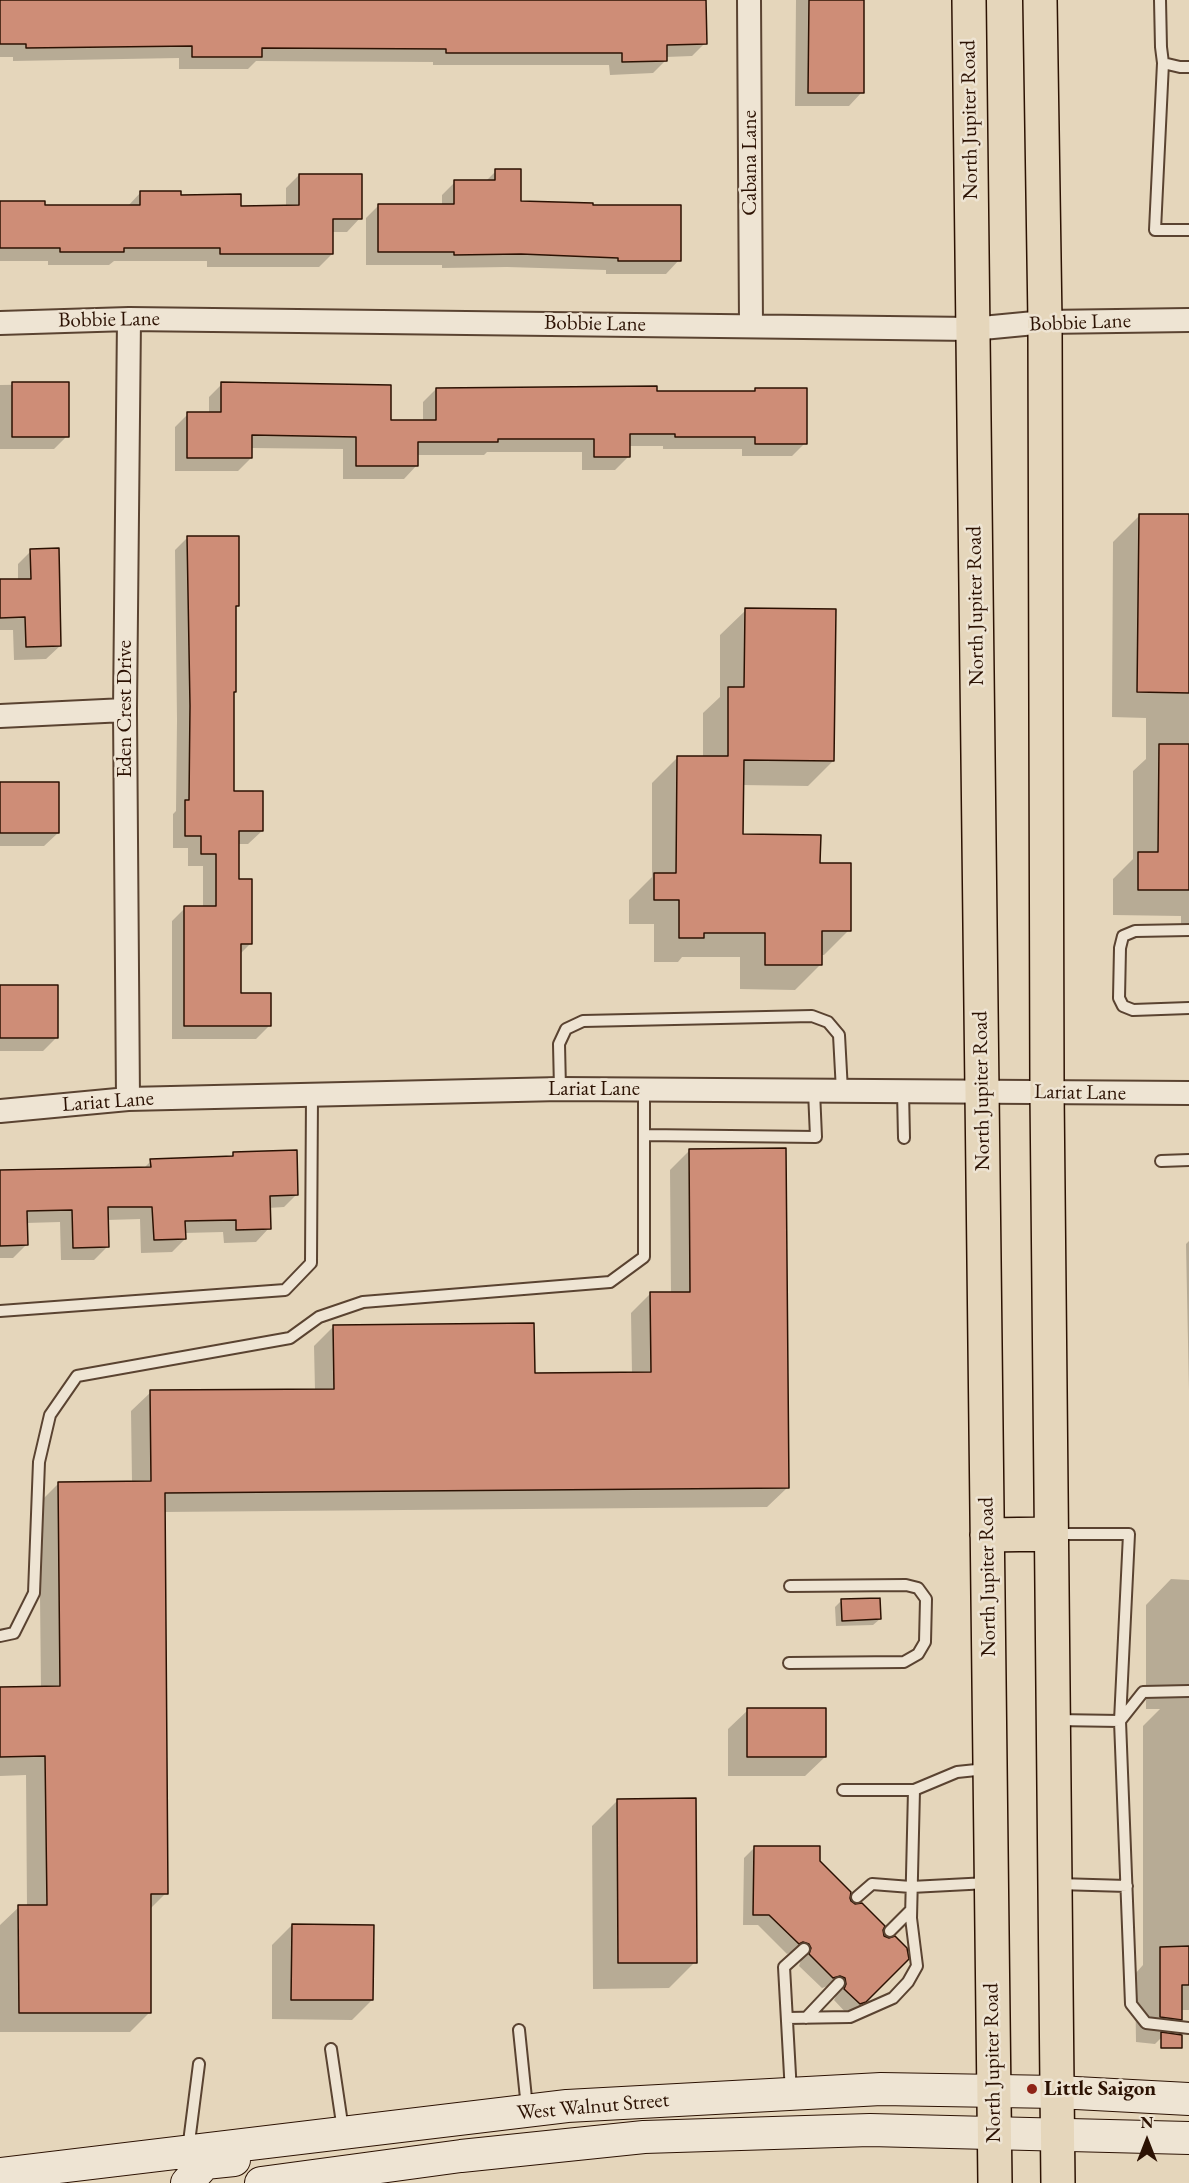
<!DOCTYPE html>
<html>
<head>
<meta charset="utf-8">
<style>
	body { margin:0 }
	#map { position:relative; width:1189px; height:2183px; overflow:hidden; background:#e5d6bb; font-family:"EB Garamond",serif }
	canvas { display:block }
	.north { position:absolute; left:1117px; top:2111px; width:60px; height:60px; -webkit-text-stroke:4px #eee4d3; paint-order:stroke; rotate:0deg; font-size:16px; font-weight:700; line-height:24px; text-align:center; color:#2c1203 }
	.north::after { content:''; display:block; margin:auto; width:21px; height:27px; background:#2c1203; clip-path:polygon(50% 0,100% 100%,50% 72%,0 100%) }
</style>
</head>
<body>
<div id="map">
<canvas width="1189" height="2183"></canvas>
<div class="north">N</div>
</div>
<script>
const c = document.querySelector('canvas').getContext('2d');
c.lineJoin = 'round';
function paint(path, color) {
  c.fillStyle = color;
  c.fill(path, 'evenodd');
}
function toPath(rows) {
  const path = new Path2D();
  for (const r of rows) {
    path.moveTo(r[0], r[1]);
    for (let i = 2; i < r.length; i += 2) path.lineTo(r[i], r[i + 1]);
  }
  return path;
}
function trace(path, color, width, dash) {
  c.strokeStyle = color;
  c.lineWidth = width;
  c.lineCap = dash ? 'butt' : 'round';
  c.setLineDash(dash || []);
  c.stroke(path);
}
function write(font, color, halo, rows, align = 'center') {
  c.font = font + ' "EB Garamond",serif';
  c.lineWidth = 5;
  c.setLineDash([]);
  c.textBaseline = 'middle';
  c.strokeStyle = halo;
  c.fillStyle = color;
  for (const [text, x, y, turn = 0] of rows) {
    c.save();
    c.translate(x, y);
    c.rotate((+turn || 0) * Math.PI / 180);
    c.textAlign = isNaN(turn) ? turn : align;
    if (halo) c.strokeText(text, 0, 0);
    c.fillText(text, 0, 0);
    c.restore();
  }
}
paint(toPath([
	[0,0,704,0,705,43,692,56,666,57,666,60,653,73,610,75,609,65,433,65,433,62,256,61,248,69,179,69,179,58,13,61,13,57,0,57],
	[796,0,862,0,862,92,849,106,795,106],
	[496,171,520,202,592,207,679,260,666,274,606,274,606,270,507,267,442,268,442,265,366,265,366,218,379,205,442,205,442,195,455,182,485,182],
	[299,175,360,218,347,232,332,232,332,254,319,267,207,267,207,261,114,261,109,265,48,265,48,261,0,261,0,202,44,207,128,206,141,192,180,197,240,208,286,207,286,188],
	[67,384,67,436,54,449,0,449,0,385],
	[222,384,389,421,423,421,423,402,436,389,655,392,753,392,756,389,805,443,792,456,742,456,742,449,663,449,663,446,628,446,628,457,615,470,582,470,582,452,487,452,484,455,417,455,417,465,404,479,343,479,343,449,251,448,251,458,238,471,175,471,175,427,188,414,209,414,209,397],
	[1139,516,1189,516,1189,927,1181,927,1181,916,1113,915,1113,879,1133,859,1133,771,1146,759,1146,718,1112,717,1113,542],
	[188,537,238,605,235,608,233,793,262,831,248,844,238,844,238,881,251,943,239,955,239,995,269,1026,256,1039,172,1039,172,921,185,908,203,908,203,866,188,866,188,848,173,848,173,814,176,811,177,720,175,550],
	[31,551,60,646,46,659,14,660,13,630,0,630,0,581,18,580,18,564],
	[746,610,833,761,808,786,742,785,741,835,819,864,849,930,824,955,820,955,820,965,795,990,740,989,740,957,682,957,678,962,654,962,654,924,629,924,629,900,652,877,652,783,678,757,703,758,703,713,720,697,720,635],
	[0,783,58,833,44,846,0,846],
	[0,986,56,1038,43,1051,0,1051],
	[690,1150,787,1488,767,1507,163,1512,166,1893,149,1910,150,2012,130,2032,0,2032,0,1925,19,1907,27,1907,26,1775,0,1776,0,1688,41,1688,39,1503,59,1483,132,1482,131,1411,151,1392,315,1390,314,1346,334,1326,533,1375,632,1374,631,1313,651,1293,671,1293,670,1170],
	[234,1154,297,1194,284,1207,268,1208,269,1228,256,1242,224,1243,223,1232,184,1233,185,1239,172,1252,141,1253,140,1219,107,1220,108,1246,94,1260,61,1260,60,1222,26,1223,26,1245,13,1258,0,1258,0,1172,143,1169,151,1161,230,1157],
	[1189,1241,1189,1391,1186,1244],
	[1171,1579,1189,1580,1189,2010,1180,2010,1180,2019,1155,2044,1136,2042,1135,1974,1143,1965,1143,1726,1160,1709,1146,1709,1146,1605],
	[842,1600,880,1619,873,1625,836,1626,835,1607],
	[748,1710,825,1757,805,1776,728,1776,728,1729],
	[618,1800,695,1962,669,1988,593,1989,592,1826],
	[755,1847,819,1862,884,1938,907,1958,853,2012,848,2015,834,2000,836,1996,834,1989,828,1986,822,1988,799,1966,801,1960,798,1954,791,1952,787,1954,758,1925,743,1925,744,1858],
	[292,1925,372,2000,352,2020,272,2019,272,1945]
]), '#0003');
const building = toPath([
	[0,0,706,0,707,44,667,45,667,61,622,62,622,53,446,53,446,49,262,48,262,57,192,57,192,46,26,48,26,44,0,44,0,0],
	[809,0,864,0,864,93,808,93,809,0],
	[495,169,521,169,521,201,593,203,593,205,681,205,681,261,618,261,618,258,521,254,454,255,454,252,378,252,378,204,454,204,454,180,495,180,495,169],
	[299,174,362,174,362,219,333,219,333,254,220,254,220,248,124,248,124,252,60,252,60,248,0,248,0,201,45,201,45,205,140,205,140,191,181,191,181,195,241,194,241,206,299,205,299,174],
	[12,382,69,382,69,437,12,437,12,382],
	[221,382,391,385,391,420,436,420,436,388,657,386,657,391,755,391,755,388,807,388,807,444,755,444,755,437,675,437,675,434,630,434,630,457,594,457,594,439,498,439,498,442,418,442,418,466,356,466,356,437,252,435,252,458,187,458,187,412,221,412,221,382],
	[1139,514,1189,514,1189,693,1137,692,1139,514],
	[187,536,239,536,239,606,236,606,236,692,234,692,234,791,263,791,263,831,239,831,239,879,252,879,252,944,241,944,241,993,271,993,271,1026,184,1026,184,906,216,906,216,854,201,854,201,836,185,836,185,800,189,800,190,706,187,536],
	[59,548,61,646,26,647,25,617,0,618,0,579,31,579,30,549,59,548],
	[745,608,836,609,834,761,744,760,743,834,821,835,820,863,851,863,851,931,822,931,822,965,765,965,765,933,704,933,704,938,679,938,679,900,654,900,654,873,676,873,677,756,728,756,728,687,744,687,745,608],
	[1159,744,1189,744,1189,890,1138,890,1138,852,1158,852,1159,744],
	[0,782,59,782,59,833,0,833,0,782],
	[0,985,58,985,58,1038,0,1038,0,985],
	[786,1148,789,1488,165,1493,168,1894,151,1894,151,2013,19,2013,18,1905,47,1905,45,1756,0,1757,0,1687,60,1686,58,1482,151,1481,150,1390,334,1389,333,1325,534,1323,535,1373,651,1372,650,1292,690,1292,689,1149,786,1148],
	[297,1150,298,1195,270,1196,271,1229,236,1230,236,1220,185,1221,186,1239,154,1240,152,1207,108,1207,109,1247,73,1248,72,1210,27,1211,28,1245,0,1246,0,1170,151,1167,150,1159,233,1156,233,1152,297,1150],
	[880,1598,881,1619,842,1621,841,1599,880,1598],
	[747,1708,826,1708,826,1757,747,1757,747,1708],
	[696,1798,697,1963,618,1963,617,1799,696,1798],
	[754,1846,820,1846,820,1861,851,1892,850,1898,851,1901,855,1904,862,1903,885,1926,883,1930,884,1936,889,1938,895,1936,907,1948,909,1959,866,2002,860,2004,844,1989,846,1984,845,1978,840,1976,833,1978,809,1954,811,1948,809,1944,803,1942,799,1944,769,1915,753,1915,754,1846],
	[292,1924,374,1925,373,2000,291,2000,292,1924],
	[1189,1946,1189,1985,1182,1985,1182,2020,1160,2017,1160,1947,1189,1946],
	[1161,2032,1182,2035,1182,2048,1161,2048,1161,2032]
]);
paint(building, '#ce8d77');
trace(building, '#2c1203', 1.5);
const lane = toPath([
	[1160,0,1161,47,1163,63,1155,230,1189,230],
	[1163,63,1180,67,1189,67],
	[1189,930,1135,931,1123,936,1120,948,1119,998,1123,1006,1133,1010,1189,1008],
	[560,1089,559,1044,566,1029,583,1021,812,1016,828,1022,839,1035,842,1091],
	[903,1091,904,1138],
	[644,1135,816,1137,814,1091],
	[1161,1161,1189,1160],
	[0,1311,285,1290,311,1263,312,1095],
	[1055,1534,1129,1534,1120,1721,1131,2004,1146,2023,1189,2028],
	[0,1636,14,1633,34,1593,39,1462,50,1415,77,1376,290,1338,319,1317,363,1302,610,1282,644,1257,644,1089],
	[789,1663,904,1662,918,1654,925,1642,926,1599,918,1588,906,1585,790,1586],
	[1056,1720,1120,1721,1143,1692,1189,1691],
	[843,1790,914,1790,957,1772,986,1769],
	[1058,1884,1127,1886],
	[857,1897,872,1884,911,1887,988,1883],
	[890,1931,911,1910],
	[787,2018,850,2017,893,1998,908,1982,917,1966,911,1918,914,1790],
	[806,2018,839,1983],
	[519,2030,527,2108],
	[331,2049,343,2130],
	[791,2093,784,1967,804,1949],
	[188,2150,199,2064]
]);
const street = toPath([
	[749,0,751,325],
	[0,323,129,319,972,329,1045,322,1189,320],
	[0,716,125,710],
	[128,1099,125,710,129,319],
	[0,1111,128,1099,560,1089,1189,1093]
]);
const secondary = toPath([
	[0,2174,567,2106,881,2089,1057,2092,1189,2099],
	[187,2183,205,2163,234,2160],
	[261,2183,461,2156,644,2137,870,2130,1189,2138]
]);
const primary = toPath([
	[969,0,995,2183],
	[1040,0,1045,322,1047,1092,1058,2183],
	[987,1535,1051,1534]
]);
trace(lane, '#5a4331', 14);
trace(street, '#5a4331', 26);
trace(secondary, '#2c1203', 34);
trace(primary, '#2c1203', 36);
trace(lane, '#eee4d3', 10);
trace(street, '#eee4d3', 22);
trace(secondary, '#eee4d3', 32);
trace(primary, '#e5d6bb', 33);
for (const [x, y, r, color] of [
	[1032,2089,6,"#8f2418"]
]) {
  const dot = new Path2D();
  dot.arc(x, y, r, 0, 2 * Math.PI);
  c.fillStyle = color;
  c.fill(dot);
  trace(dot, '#eee4d3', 2);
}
write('21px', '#2c1203', '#eee4d3', [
	["North Jupiter Road",970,120,-91],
	["Cabana Lane",750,163,-90],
	["Bobbie Lane",109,320,-1],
	["Bobbie Lane",1080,323,-2],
	["Bobbie Lane",595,324,1],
	["North Jupiter Road",976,606,-91],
	["Eden Crest Drive",125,709,-90],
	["Lariat Lane",594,1089],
	["North Jupiter Road",982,1091,-91],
	["Lariat Lane",1080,1093,1],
	["Lariat Lane",108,1102,-4],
	["North Jupiter Road",988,1577,-91],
	["North Jupiter Road",993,2063,-91],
	["West Walnut Street",593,2107,-5]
]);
write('bold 21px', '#2c1203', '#eee4d3', [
	["Little Saigon",1044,2089]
], 'left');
</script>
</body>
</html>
